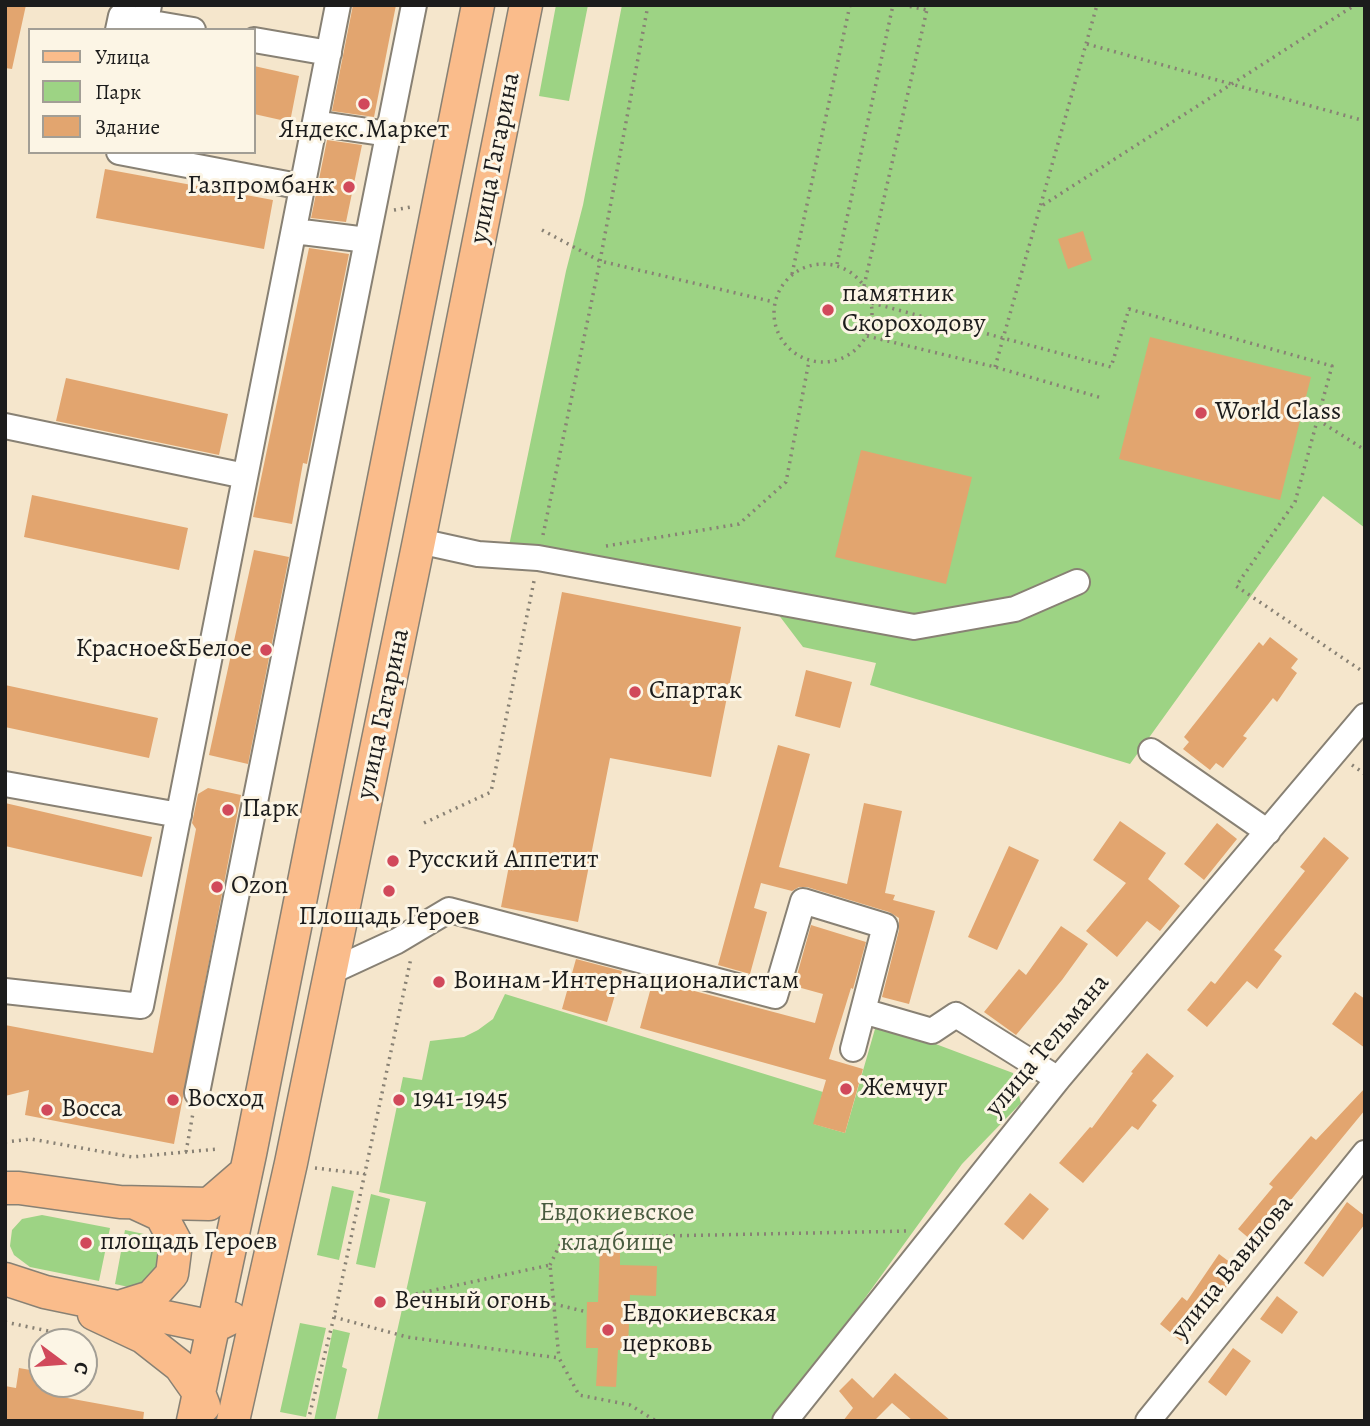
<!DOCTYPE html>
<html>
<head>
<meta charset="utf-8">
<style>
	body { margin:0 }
	#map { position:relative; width:1370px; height:1426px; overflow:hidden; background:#f5e6cc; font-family:Alegreya,serif }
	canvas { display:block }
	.frame { position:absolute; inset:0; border:7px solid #1c1c1c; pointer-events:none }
	.legend { position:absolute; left:28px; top:28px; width:228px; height:126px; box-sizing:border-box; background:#fcf5e5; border:2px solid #a29e95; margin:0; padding:9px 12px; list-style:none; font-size:21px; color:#1c1c1c }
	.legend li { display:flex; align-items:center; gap:14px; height:35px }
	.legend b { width:35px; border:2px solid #a29e95 }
	.north { position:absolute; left:28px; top:1328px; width:70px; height:70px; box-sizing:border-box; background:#fcf5e5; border:2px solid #a29e95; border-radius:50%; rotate:106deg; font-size:19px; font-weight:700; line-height:28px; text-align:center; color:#1c1c1c }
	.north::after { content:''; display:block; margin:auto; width:24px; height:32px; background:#d1495b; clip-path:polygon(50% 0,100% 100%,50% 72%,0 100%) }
</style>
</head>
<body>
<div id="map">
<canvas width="1370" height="1426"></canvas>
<div class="frame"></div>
<ul class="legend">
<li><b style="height:9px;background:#fabc8b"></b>Улица</li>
<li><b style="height:19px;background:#9dd384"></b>Парк</li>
<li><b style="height:19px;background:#e2a56f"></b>Здание</li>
</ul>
<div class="north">С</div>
</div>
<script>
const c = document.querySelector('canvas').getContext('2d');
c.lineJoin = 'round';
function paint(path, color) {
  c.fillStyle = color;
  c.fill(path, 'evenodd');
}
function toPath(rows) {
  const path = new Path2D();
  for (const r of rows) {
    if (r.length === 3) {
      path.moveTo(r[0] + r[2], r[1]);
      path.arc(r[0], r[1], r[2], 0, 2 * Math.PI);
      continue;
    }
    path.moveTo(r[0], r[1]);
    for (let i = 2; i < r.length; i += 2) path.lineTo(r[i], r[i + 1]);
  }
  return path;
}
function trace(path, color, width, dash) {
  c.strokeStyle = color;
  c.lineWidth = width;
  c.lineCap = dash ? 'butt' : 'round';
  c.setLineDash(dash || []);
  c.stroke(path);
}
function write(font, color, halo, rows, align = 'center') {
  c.font = font + ' Alegreya,serif';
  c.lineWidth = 6;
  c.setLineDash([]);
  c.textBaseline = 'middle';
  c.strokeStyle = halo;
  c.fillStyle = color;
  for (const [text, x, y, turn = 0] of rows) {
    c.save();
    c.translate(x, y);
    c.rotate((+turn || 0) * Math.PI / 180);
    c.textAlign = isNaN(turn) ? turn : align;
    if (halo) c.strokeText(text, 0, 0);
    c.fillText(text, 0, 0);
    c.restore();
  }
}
paint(toPath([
	[556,5,588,5,569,101,539,96],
	[622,5,1365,5,1365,528,1323,496,1130,764,870,685,876,663,803,647,778,614,505,565,566,271,583,205],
	[505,994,823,1092,814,1124,845,1133,877,1022,1013,1073,1021,1103,962,1164,776,1421,377,1421,426,1202,379,1192,403,1077,422,1080,430,1041,464,1037,478,1030,493,1019],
	[332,1186,354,1191,339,1260,317,1255],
	[371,1194,390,1199,375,1268,356,1264],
	[42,1215,110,1228,99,1281,30,1267,14,1255,10,1246,12,1230,22,1219],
	[125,1230,144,1234,162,1245,163,1274,133,1288,115,1284],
	[300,1323,326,1328,306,1417,280,1412],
	[333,1329,350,1333,342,1367,347,1369,335,1421,314,1421]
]), '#9dd384');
paint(toPath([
	[5,5,26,5,12,69,5,68],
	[353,5,396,5,374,117,332,111],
	[254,66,299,76,290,122,254,114],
	[327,140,362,145,346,222,311,218],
	[105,169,273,200,264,249,96,218],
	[1083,231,1092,260,1068,269,1058,239],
	[309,248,349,254,307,464,303,463,292,524,253,517],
	[1150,337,1311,377,1280,500,1119,459],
	[66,378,228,414,219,455,56,421],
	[861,450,972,477,946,584,835,557],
	[32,495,188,528,179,570,24,537],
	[254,550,289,557,248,764,209,755],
	[562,592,741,627,711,777,610,758,578,922,501,907],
	[1270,637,1298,659,1291,668,1297,673,1277,702,1273,698,1243,736,1247,738,1223,768,1216,763,1210,770,1183,749,1189,742,1184,737,1259,642,1263,646],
	[806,670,852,682,840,728,795,716],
	[5,685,158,718,149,758,5,727],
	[778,745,810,754,779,867,847,884,864,803,902,811,885,893,895,895,893,900,935,911,909,1004,882,997,899,930,899,918,889,912,807,887,799,887,792,891,761,883,754,908,767,912,750,974,718,965],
	[208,788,241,795,174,1144,25,1115,29,1090,5,1096,5,1025,153,1053,196,829,192,823,198,794],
	[5,803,152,837,142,877,5,846],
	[1120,821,1166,853,1148,879,1180,906,1160,931,1147,921,1117,957,1086,931,1126,883,1093,860],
	[1217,823,1237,839,1204,880,1184,864],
	[1324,837,1349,858,1274,950,1282,956,1257,989,1247,981,1207,1027,1187,1010,1211,981,1215,984,1305,871,1300,867],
	[1009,846,1039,860,997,950,968,937],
	[811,925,866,942,853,989,851,988,829,1059,863,1069,845,1133,813,1124,826,1080,640,1028,653,980,815,1023,823,994,794,986],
	[1061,926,1088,944,1062,980,1016,1035,984,1012,1019,969,1026,975],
	[576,959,622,971,607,1022,562,1009],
	[1355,992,1365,999,1365,1048,1332,1024],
	[1147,1053,1174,1076,1152,1101,1157,1105,1138,1130,1132,1126,1083,1183,1059,1163,1090,1127,1092,1128,1133,1073,1131,1072],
	[1365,1088,1365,1110,1276,1218,1278,1220,1257,1245,1238,1229,1273,1187,1269,1184,1311,1136,1316,1140],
	[1030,1193,1049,1209,1023,1240,1004,1224],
	[1347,1202,1365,1216,1365,1224,1323,1277,1304,1263],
	[600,1247,620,1248,620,1265,657,1266,656,1296,630,1295,628,1350,618,1350,616,1387,596,1386,598,1348,586,1348,587,1302,598,1302],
	[1219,1254,1239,1269,1220,1296,1218,1294,1181,1341,1160,1324,1182,1297,1187,1301],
	[1277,1296,1298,1312,1282,1334,1260,1319],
	[1233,1348,1251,1361,1226,1396,1208,1382],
	[19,1368,42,1372,42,1384,53,1384,51,1395,144,1412,143,1421,5,1421,5,1386,16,1388],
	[895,1373,951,1421,913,1421,892,1403,874,1421,843,1421,853,1408,839,1391,852,1378,873,1398]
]), '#e2a56f');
const minor = toPath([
	[149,5,146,22,193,30],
	[118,30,121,16,146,22],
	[254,40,329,53],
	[315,123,388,134],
	[119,152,303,187],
	[294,231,367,240],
	[5,426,245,476],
	[419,541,478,554,538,558,914,627,1015,609,1077,582],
	[1151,751,1268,832],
	[5,784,179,815],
	[330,972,397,941,449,910,775,996,803,901,885,926,853,1049],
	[5,991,141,1006,338,5],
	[863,1011,932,1031,956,1015,1058,1079],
	[197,1093,414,5],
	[785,1421,1058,1079,1365,716],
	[1148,1421,1365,1153]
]);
const major = toPath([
	[5,1188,19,1188,120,1202,209,1204,246,1172],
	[5,1279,45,1292,213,1327,231,1318],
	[119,1307,151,1297,172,1274,176,1243,161,1215,135,1203],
	[94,1314,143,1337,180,1366,199,1393,204,1406],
	[193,1421,250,1154,478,5],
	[233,1421,291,1163,419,541,526,5]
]);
trace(minor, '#888174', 28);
trace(major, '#888174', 35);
trace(toPath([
	[903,5,927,10],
	[1087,44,1365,121],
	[1043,205,1355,5],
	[394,210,411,207],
	[542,230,600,261,774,302],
	[837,264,893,5],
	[823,313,49],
	[792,274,850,5],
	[864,286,928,5],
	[872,303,1111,367,1129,309,1332,366,1295,502,1236,586,1365,673],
	[867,336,995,367,1102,398],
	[995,367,1097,5],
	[1318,420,1365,450],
	[543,535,600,261,648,5],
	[606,546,739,524,786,482,809,361],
	[1352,765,1365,774],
	[424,823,491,792,534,581],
	[5,1142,31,1139,132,1157,218,1149],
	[186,1152,193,1113],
	[315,1168,365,1174],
	[550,1265,563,1238,909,1231],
	[416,1294,550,1265,559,1358],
	[554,1304,587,1312],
	[334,1317,407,1337,559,1358,579,1395,630,1405,656,1421],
	[5,1322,82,1338],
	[308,1421,334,1317,411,958]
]), '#888174', 3.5, [2, 5]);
trace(minor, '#fff', 24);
trace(major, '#fabc8b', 32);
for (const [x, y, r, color] of [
	[364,104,7,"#d1495b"],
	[349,187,7,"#d1495b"],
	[828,310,7,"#d1495b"],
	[1201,413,7,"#d1495b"],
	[266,650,7,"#d1495b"],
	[635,692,7,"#d1495b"],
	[228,810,7,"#d1495b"],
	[393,861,7,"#d1495b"],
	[217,887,7,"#d1495b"],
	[389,891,7,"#d1495b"],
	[439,982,7,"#d1495b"],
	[846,1089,7,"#d1495b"],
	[173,1100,7,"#d1495b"],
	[399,1100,7,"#d1495b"],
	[47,1110,7,"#d1495b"],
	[86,1243,7,"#d1495b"],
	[380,1302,7,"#d1495b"],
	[608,1330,7,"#d1495b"]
]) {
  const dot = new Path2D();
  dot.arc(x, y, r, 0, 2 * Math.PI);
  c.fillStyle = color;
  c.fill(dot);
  trace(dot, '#fcf5e5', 2.5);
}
write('26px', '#1c1c1c', '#fcf5e5', [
	["Яндекс.Маркет",364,131,"center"],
	["Газпромбанк",335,187,"right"],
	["памятник",842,295],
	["Скороходову",842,325],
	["World Class",1215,413],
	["Красное&Белое",252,650,"right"],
	["Спартак",649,692],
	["Парк",242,810],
	["Русский Аппетит",407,861],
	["Ozon",231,887],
	["Площадь Героев",389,918,"center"],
	["Воинам-Интернационалистам",453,982],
	["Жемчуг",860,1089],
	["Восход",187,1100],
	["1941-1945",413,1100],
	["Bocca",61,1110],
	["площадь Героев",100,1243],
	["Вечный огонь",394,1302],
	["Евдокиевская",622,1315],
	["церковь",622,1345]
], 'left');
write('26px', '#1c1c1c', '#fcf5e5', [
	["улица Гагарина",496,158,-79],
	["улица Гагарина",384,714,-78],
	["улица Тельмана",1048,1046,-50],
	["улица Вавилова",1233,1268,-51]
]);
write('26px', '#495c40', '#fcf5e5', [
	["Евдокиевское",617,1214],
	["кладбище",617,1244]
]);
</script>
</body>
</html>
